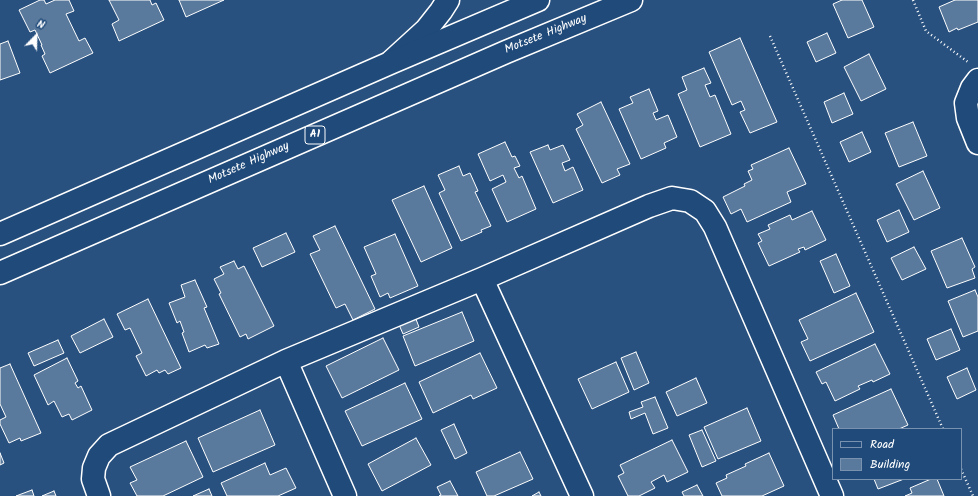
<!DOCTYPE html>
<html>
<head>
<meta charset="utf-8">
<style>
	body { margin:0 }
	#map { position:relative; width:978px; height:496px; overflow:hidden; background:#28517f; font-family:Kalam,sans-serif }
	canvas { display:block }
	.legend { position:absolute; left:832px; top:428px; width:130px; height:52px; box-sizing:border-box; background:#1f4a7a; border:1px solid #7992af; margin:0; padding:5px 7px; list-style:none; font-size:12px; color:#fff }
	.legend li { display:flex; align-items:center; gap:8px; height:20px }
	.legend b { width:20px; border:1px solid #7992af }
	.north { position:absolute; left:16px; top:16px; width:40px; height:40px; -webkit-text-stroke:3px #1f4a7a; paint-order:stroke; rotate:23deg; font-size:11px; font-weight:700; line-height:16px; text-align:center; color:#fff }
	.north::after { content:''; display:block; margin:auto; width:14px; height:18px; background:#fff; clip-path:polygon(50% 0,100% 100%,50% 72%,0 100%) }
</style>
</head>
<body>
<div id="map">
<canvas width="978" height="496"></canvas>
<ul class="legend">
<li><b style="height:5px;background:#1f4a7a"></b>Road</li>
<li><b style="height:11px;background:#5a7a9d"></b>Building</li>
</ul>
<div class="north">N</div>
</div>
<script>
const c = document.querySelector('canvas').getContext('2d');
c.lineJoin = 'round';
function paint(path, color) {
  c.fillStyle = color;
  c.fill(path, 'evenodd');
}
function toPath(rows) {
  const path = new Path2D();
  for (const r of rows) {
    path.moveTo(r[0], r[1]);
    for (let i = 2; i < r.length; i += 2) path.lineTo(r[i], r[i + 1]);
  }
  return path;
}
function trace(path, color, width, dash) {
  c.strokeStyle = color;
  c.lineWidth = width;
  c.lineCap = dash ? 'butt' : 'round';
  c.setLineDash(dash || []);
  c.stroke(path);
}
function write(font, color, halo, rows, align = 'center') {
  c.font = font + ' Kalam,sans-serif';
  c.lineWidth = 4;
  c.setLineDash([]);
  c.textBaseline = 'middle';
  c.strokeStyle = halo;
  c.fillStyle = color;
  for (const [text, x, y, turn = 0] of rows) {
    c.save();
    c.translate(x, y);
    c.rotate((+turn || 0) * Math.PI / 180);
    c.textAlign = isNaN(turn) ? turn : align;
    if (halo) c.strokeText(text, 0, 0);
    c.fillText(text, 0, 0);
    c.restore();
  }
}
const building = toPath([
	[40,0,44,0,46,4,55,0,69,0,74,11,66,14,79,41,85,38,93,53,50,73,42,56,45,54,41,45,42,45,35,30,30,32,19,10,40,0],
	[109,0,150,0,152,5,156,3,164,20,119,41,112,24,119,20,109,0],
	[179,0,224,0,186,17,179,0],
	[842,0,862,0,874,27,848,38,833,4,842,0],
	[955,0,978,0,978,22,958,30,957,28,949,32,939,7,955,0],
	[827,33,836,53,816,62,807,42,827,33],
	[740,38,777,122,750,133,740,112,745,110,741,101,732,105,709,52,740,38],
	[8,41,20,73,0,80,0,44,8,41],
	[869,54,886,89,861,101,844,67,869,54],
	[704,68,711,83,705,85,710,97,715,95,731,134,700,147,678,94,687,90,682,77,704,68],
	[649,89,658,111,653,113,656,120,668,115,677,137,664,143,666,148,641,159,619,109,633,103,630,97,649,89],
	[844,93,853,114,832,123,824,102,844,93],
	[601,102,630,164,617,169,620,175,602,183,576,129,583,125,577,114,601,102],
	[913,122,927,156,899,167,885,133,913,122],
	[862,132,871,152,849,162,840,142,862,132],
	[505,142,512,157,515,156,520,166,514,168,519,178,522,176,536,209,507,222,492,189,506,182,503,175,490,181,478,154,505,142],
	[548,145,550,150,563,145,570,160,562,163,565,171,573,167,583,190,553,203,530,152,548,145],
	[789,148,806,184,787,192,791,202,747,222,741,209,731,214,723,197,745,186,744,184,752,180,748,171,753,169,751,165,789,148],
	[459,166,463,176,470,173,478,191,475,192,491,226,481,230,482,232,461,241,439,193,445,190,438,175,459,166],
	[923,171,940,208,914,220,896,184,923,171],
	[424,186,452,248,421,262,392,200,424,186],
	[899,210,909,232,887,242,877,220,899,210],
	[812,211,826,240,805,250,804,247,798,249,800,252,769,266,758,243,762,241,758,234,770,229,768,225,790,215,792,220,812,211],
	[335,226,375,309,353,320,345,304,336,308,310,254,320,250,313,236,335,226],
	[286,233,295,252,262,267,253,248,286,233],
	[395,234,418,286,390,298,388,293,380,297,371,276,376,274,364,247,395,234],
	[962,238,975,267,972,269,975,278,947,288,931,251,962,238],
	[914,247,926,269,902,280,891,258,914,247],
	[836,254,850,286,834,293,820,261,836,254],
	[234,261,238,269,244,266,274,326,248,339,246,334,240,337,219,294,221,293,214,279,224,274,220,267,234,261],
	[195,280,207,307,204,308,219,344,207,348,205,345,189,352,182,333,184,332,180,321,177,323,169,303,185,297,181,285,195,280],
	[975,290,978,297,978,331,963,337,948,301,975,290],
	[856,293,874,332,810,361,801,342,808,339,799,320,856,293],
	[148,299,181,368,168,374,165,370,159,373,157,370,146,376,136,356,142,353,130,328,125,330,117,314,148,299],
	[462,312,474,341,415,366,403,336,462,312],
	[414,314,419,327,403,334,397,320,414,314],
	[104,319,113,337,80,353,71,336,104,319],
	[951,329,960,350,936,360,927,339,951,329],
	[383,338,399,370,342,398,326,366,383,338],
	[58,340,64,353,34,366,28,353,58,340],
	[875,344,890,374,873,382,872,380,858,386,860,389,835,401,826,382,822,384,816,372,875,344],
	[636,352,649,383,634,390,621,358,636,352],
	[480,353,497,388,473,399,471,395,433,413,419,382,480,353],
	[67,358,78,381,75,383,78,388,81,386,92,410,72,420,69,414,62,417,54,401,48,405,34,375,67,358],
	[616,362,629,392,592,409,578,379,616,362],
	[10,364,41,433,21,441,20,438,9,443,0,424,0,420,6,417,0,404,0,368,10,364],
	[967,368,976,390,957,399,947,377,967,368],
	[696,378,707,403,677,416,666,392,696,378],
	[405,383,422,419,362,446,345,411,405,383],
	[891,389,908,425,899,429,839,429,833,415,891,389],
	[655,397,668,428,653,434,645,413,631,419,629,412,643,407,641,402,655,397],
	[747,408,761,441,718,459,704,427,747,408],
	[260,410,275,445,213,472,198,438,260,410],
	[454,424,467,453,455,459,441,430,454,424],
	[702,430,716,461,702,467,689,435,702,430],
	[416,438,431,465,382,491,368,464,416,438],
	[672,440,688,472,667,482,664,475,651,482,655,488,639,496,628,496,618,476,624,473,620,465,672,440],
	[186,441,203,477,163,496,137,496,130,483,137,480,130,467,186,441],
	[520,452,533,479,494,496,487,496,476,472,520,452],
	[0,453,4,463,0,465,0,453],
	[769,453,784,486,762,496,722,496,716,483,727,478,726,475,746,466,745,464,769,453],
	[265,463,270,475,286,468,296,488,278,496,227,496,221,483,265,463],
	[874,479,904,479,878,489,874,479],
	[931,479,937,479,944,496,905,496,912,493,910,488,931,479],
	[450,481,458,496,439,496,441,495,437,487,450,481],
	[697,485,703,496,684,496,682,492,697,485],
	[209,489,212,496,193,496,209,489],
	[32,490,34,496,16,496,32,490],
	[54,491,56,496,42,496,54,491],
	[539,492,541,496,532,496,539,492]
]);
paint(building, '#5a7a9d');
trace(building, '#fff', 1);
const street = toPath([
	[392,61,426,30,441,11,448,0],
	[978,80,972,88,966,103,968,118,978,143],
	[482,279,582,496],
	[286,361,345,496],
	[99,496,93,479,94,468,99,456,109,445,286,361,482,279,649,206,672,198,690,201,705,211,715,227,832,496]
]);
const highway = toPath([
	[0,234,390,63,538,0],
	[0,273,506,52,631,0]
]);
trace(street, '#fff', 25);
trace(highway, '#fff', 25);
trace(toPath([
	[913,0,926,31,968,62],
	[770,36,943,429],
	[961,469,973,496]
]), '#fff', 2.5, [1, 3]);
trace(street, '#1f4a7a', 22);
trace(highway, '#1f4a7a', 22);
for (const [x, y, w] of [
	[315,135,20]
]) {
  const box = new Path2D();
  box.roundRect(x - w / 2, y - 9, w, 18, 3);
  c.fillStyle = '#1f4a7a';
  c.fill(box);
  trace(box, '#fff', 1);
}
write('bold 11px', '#fff', null, [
	["A1",315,135]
]);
write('12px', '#fff', '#1f4a7a', [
	["Motsete Highway",546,35,-22],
	["Motsete Highway",249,164,-24]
]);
</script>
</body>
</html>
